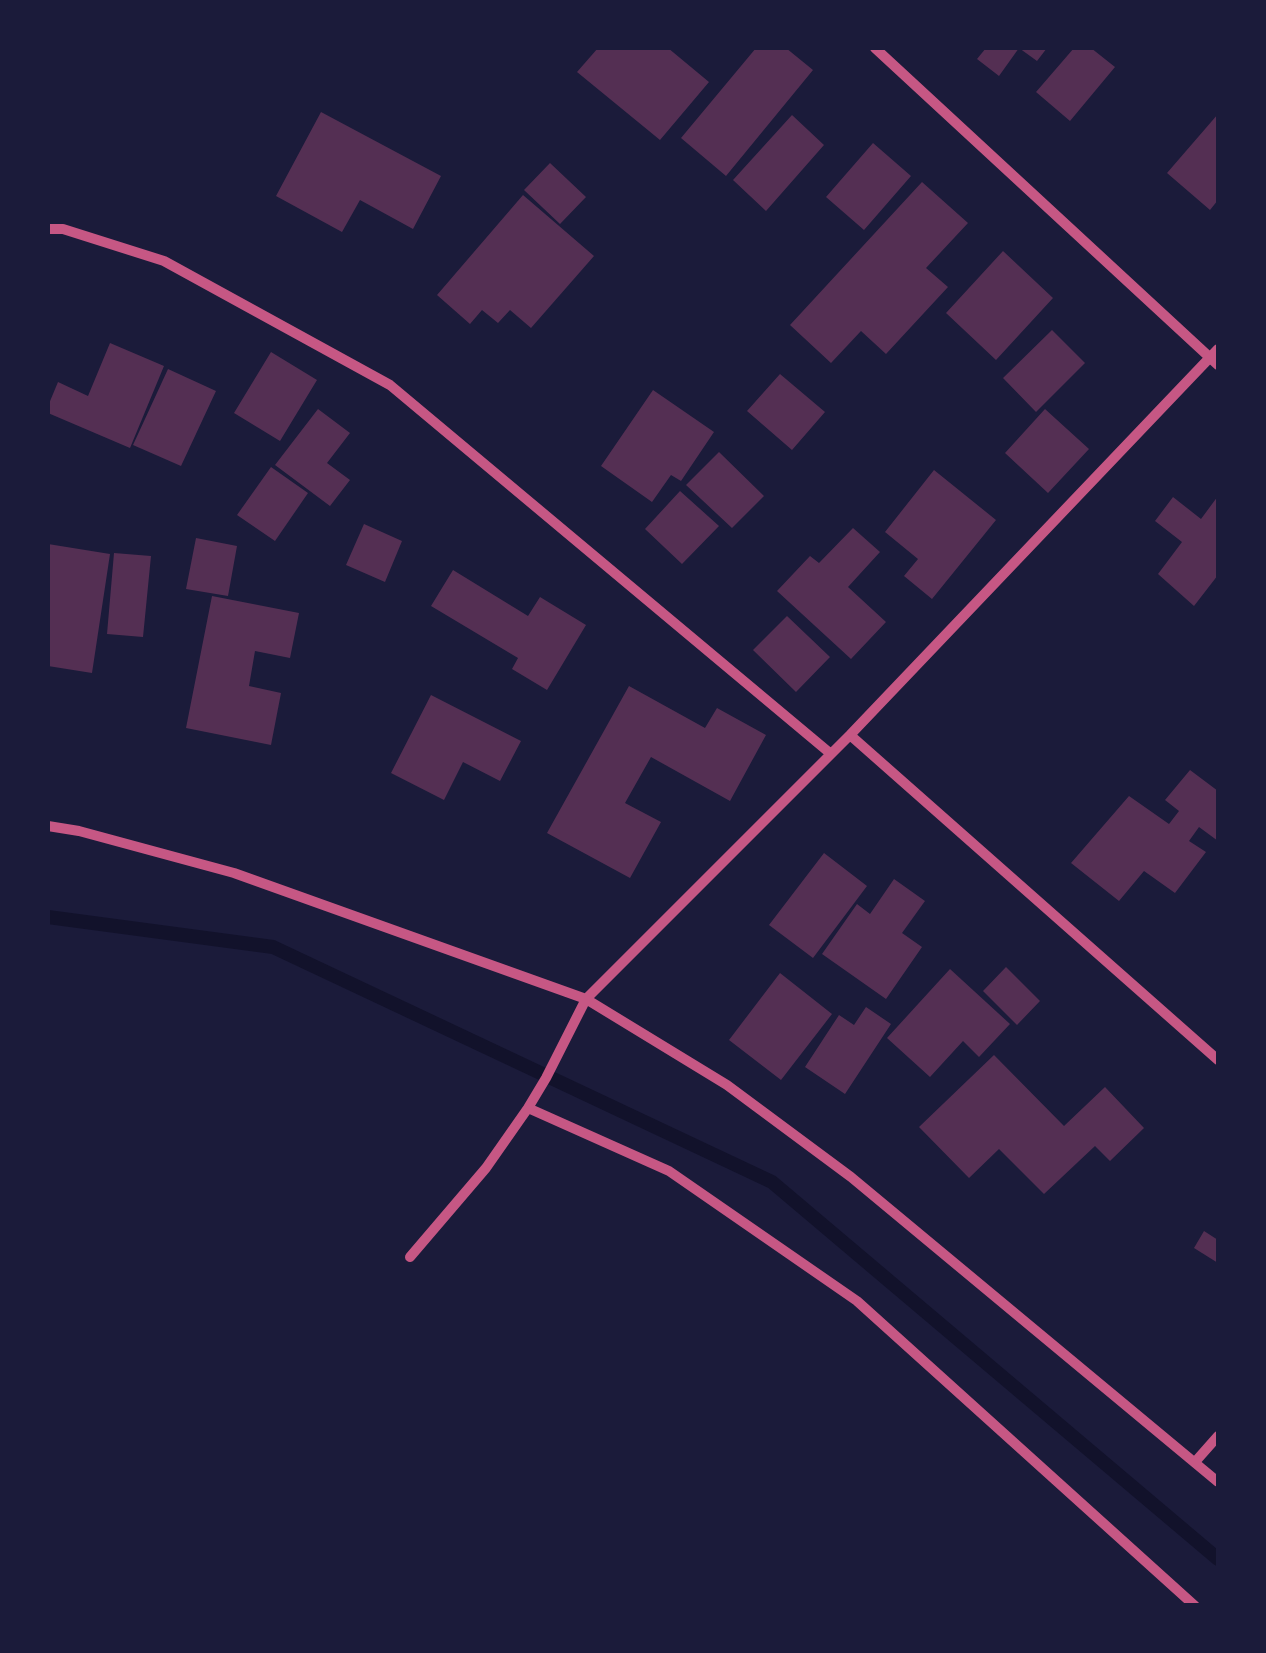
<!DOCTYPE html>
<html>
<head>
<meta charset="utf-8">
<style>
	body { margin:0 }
	#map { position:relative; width:1266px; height:1653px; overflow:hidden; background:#1b1b3a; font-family:Helvetica,sans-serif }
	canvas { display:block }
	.frame { position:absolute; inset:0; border:50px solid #1b1b3a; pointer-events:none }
</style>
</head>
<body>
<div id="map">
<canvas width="1266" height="1653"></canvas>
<div class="frame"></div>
</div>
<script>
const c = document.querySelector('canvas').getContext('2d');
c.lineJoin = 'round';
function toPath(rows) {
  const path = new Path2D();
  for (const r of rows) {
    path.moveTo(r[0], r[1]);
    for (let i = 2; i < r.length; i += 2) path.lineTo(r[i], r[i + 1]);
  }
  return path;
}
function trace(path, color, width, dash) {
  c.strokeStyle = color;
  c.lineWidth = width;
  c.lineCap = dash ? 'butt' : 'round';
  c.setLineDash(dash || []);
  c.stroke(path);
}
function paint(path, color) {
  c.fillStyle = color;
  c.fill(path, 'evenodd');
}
trace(toPath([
	[48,917,273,947,772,1182,1218,1559]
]), '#12122b', 14);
paint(toPath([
	[598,48,668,48,709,82,660,140,577,72],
	[756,48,786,48,813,70,726,176,681,138],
	[986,48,1047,48,1037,61,1019,48,999,76,977,59],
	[1074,48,1091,48,1115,67,1070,121,1036,92],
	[321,112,441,176,413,229,360,200,342,232,276,196],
	[1218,114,1218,200,1210,210,1167,173],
	[792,115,824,145,766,211,733,180],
	[873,143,911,176,864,230,826,197],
	[550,163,586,197,560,224,524,190],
	[922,182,968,223,926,268,948,287,886,354,861,331,831,363,790,325],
	[523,195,594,256,531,328,510,310,498,323,482,310,470,324,437,295],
	[1003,251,1053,298,996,360,946,313],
	[1052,330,1085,363,1036,412,1003,378],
	[110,343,164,366,130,448,48,413,48,406,58,382,88,396],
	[271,352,317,380,280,441,234,413],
	[168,369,216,391,181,466,133,445],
	[780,374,825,412,792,450,747,411],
	[653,390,714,432,681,481,671,475,652,502,601,466],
	[318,409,350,433,327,463,350,480,330,506,275,465],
	[1045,409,1089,449,1048,493,1005,453],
	[719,452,764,496,732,528,686,485],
	[271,467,308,493,275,541,237,515],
	[934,470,996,520,932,599,904,576,918,559,885,532],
	[680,491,719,526,682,564,645,529],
	[1218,496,1218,575,1194,606,1158,574,1182,542,1155,521,1173,497,1201,519],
	[364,524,402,541,385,582,346,565],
	[853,528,880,552,848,587,886,622,851,659,777,591,810,556,819,563],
	[196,538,237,546,228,596,186,589],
	[48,544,110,554,92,673,48,666],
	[114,553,151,556,143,637,107,634],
	[453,570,528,616,540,597,586,625,547,690,512,669,518,658,431,606],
	[212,596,299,613,290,658,255,651,249,686,281,693,271,745,186,728],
	[787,616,830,657,796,692,753,650],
	[629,686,705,728,717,708,766,735,730,801,651,757,625,803,661,822,630,878,547,833],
	[431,695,521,741,500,781,463,762,444,800,391,773],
	[1190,770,1218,791,1218,841,1199,827,1189,841,1206,852,1175,893,1144,871,1119,901,1071,863,1129,796,1169,824,1179,811,1165,800],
	[824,853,867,886,813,958,769,925],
	[894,879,925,901,902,933,922,947,886,999,822,954,857,904,870,914],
	[1006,967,1040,1001,1017,1025,983,991],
	[950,969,1010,1024,979,1057,963,1041,930,1077,887,1038],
	[780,973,832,1014,781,1080,729,1040],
	[866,1007,891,1024,845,1094,805,1067,839,1015,854,1025],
	[994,1055,1064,1126,1105,1087,1144,1128,1110,1161,1095,1146,1044,1194,999,1149,969,1178,919,1127],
	[1204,1231,1218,1240,1218,1263,1194,1248]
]), '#542f53');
trace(toPath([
	[875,48,1218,365],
	[48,229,63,229,164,261,390,385,831,754],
	[850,735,1218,1060],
	[48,826,79,831,234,873,586,999,727,1085,851,1177,1218,1482],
	[528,1108,669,1171,857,1301,1195,1606],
	[410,1257,486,1168,528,1108,546,1078,586,999,850,735,1218,349],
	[1195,1462,1218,1436]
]), '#c65784', 10);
</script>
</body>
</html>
